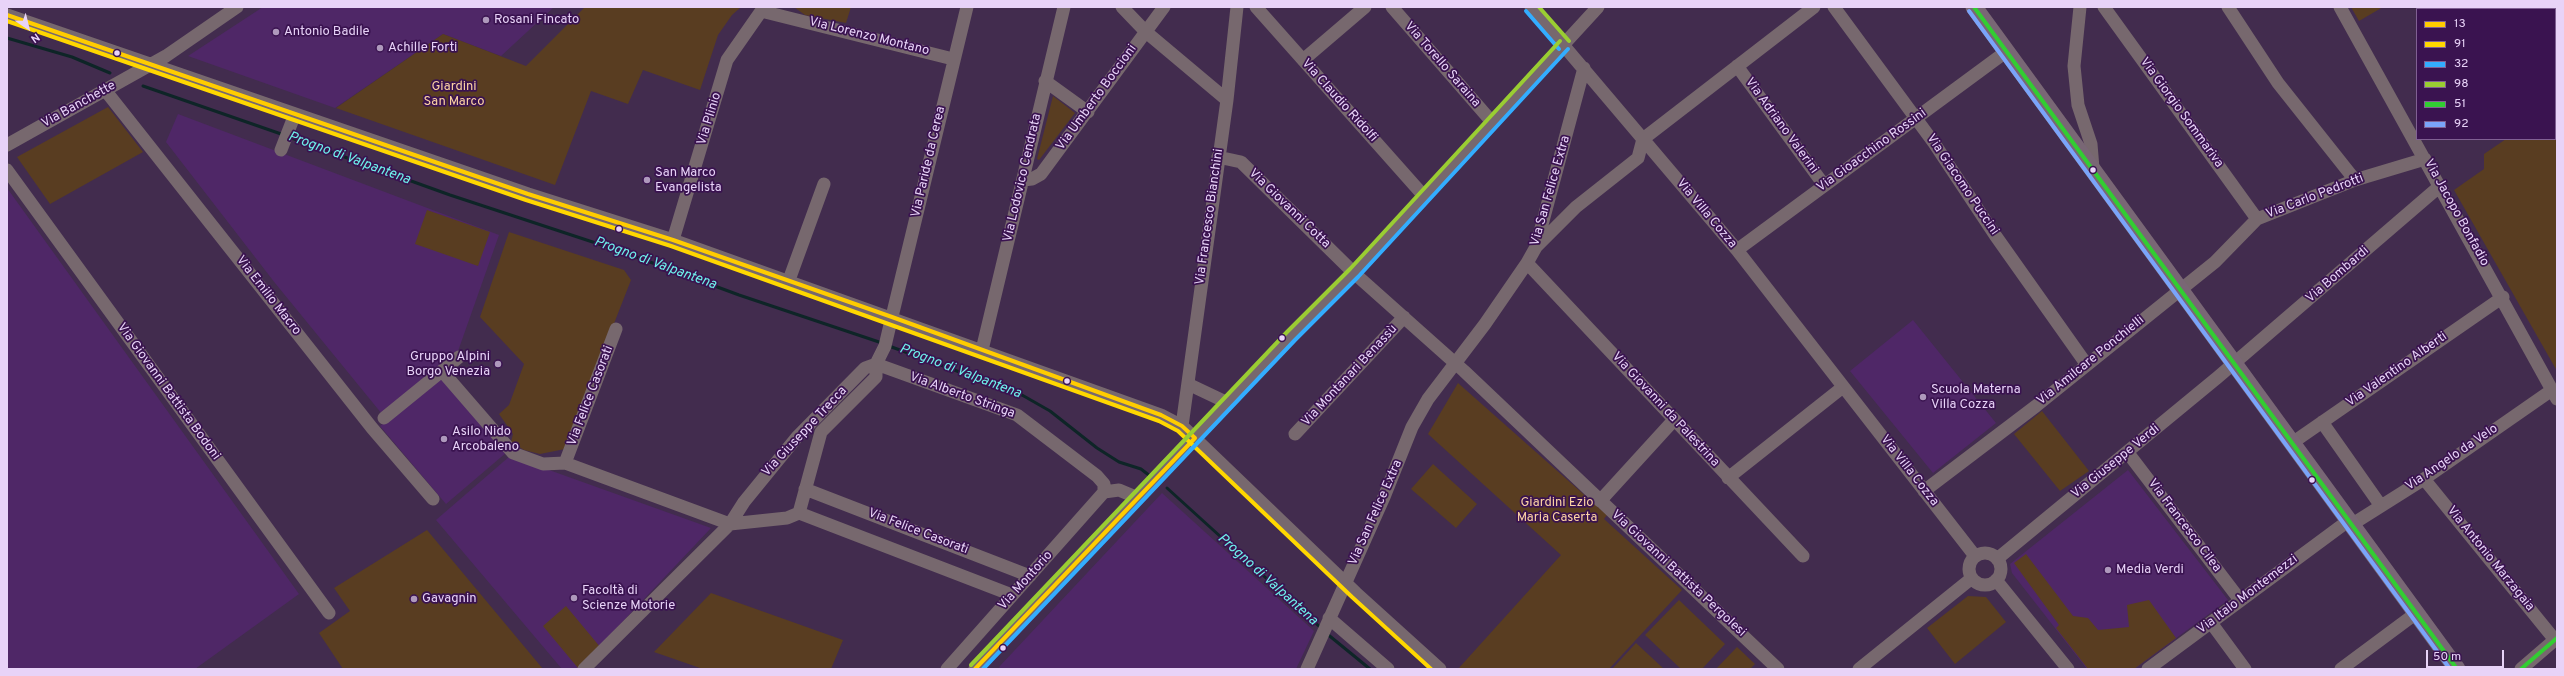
<!DOCTYPE html>
<html>
<head>
<meta charset="utf-8">
<style>
	body { margin:0 }
	#map { position:relative; width:2564px; height:676px; overflow:hidden; background:#422c4e; font-family:Overpass,sans-serif }
	canvas { display:block }
	.frame { position:absolute; inset:0; border:8px solid #e8d3f8; pointer-events:none }
	.legend { position:absolute; left:2416px; top:8px; width:140px; height:132px; box-sizing:border-box; background:#3a1350; border:1px solid #806093; margin:0; padding:5px 7px; list-style:none; font-size:12px; color:#e8d3f8 }
	.legend li { display:flex; align-items:center; gap:8px; height:20px }
	.legend b { width:20px; border:1px solid #806093 }
	.north { position:absolute; left:8px; top:8px; width:40px; height:40px; -webkit-text-stroke:3px #3a1350; paint-order:stroke; rotate:145deg; font-size:11px; font-weight:700; line-height:16px; text-align:center; color:#e8d3f8 }
	.north::after { content:''; display:block; margin:auto; width:14px; height:18px; background:#e8d3f8; clip-path:polygon(50% 0,100% 100%,50% 72%,0 100%) }
	.scale { position:absolute; left:2426px; top:650px; width:78px; height:18px; box-sizing:border-box; border:2px solid #e8d3f8; border-top:0; padding-left:5px; font-size:12px; line-height:14px; white-space:nowrap; color:#e8d3f8; -webkit-text-stroke:3px #3a1350; paint-order:stroke }
</style>
</head>
<body>
<div id="map">
<canvas width="2564" height="676"></canvas>
<div class="frame"></div>
<ul class="legend">
<li><b style="height:5px;background:#fc0"></b>13</li>
<li><b style="height:5px;background:#ffd700"></b>91</li>
<li><b style="height:5px;background:#33adff"></b>32</li>
<li><b style="height:5px;background:#9acd32"></b>98</li>
<li><b style="height:5px;background:#32cd32"></b>51</li>
<li><b style="height:5px;background:#7aa4fa"></b>92</li>
</ul>
<div class="north">N</div>
<div class="scale">50 m</div>
</div>
<script>
const c = document.querySelector('canvas').getContext('2d');
c.lineJoin = 'round';
function paint(path, color) {
  c.fillStyle = color;
  c.fill(path, 'evenodd');
}
function toPath(rows) {
  const path = new Path2D();
  for (const r of rows) {
    if (r.length === 3) {
      path.moveTo(r[0] + r[2], r[1]);
      path.arc(r[0], r[1], r[2], 0, 2 * Math.PI);
      continue;
    }
    path.moveTo(r[0], r[1]);
    for (let i = 2; i < r.length; i += 2) path.lineTo(r[i], r[i + 1]);
  }
  return path;
}
function trace(path, color, width, dash) {
  c.strokeStyle = color;
  c.lineWidth = width;
  c.lineCap = dash ? 'butt' : 'round';
  c.setLineDash(dash || []);
  c.stroke(path);
}
function write(font, color, halo, rows, align = 'center') {
  c.font = font + ' Overpass,sans-serif';
  c.lineWidth = 3.5;
  c.setLineDash([]);
  c.textBaseline = 'middle';
  c.strokeStyle = halo;
  c.fillStyle = color;
  for (const [text, x, y, turn = 0] of rows) {
    c.save();
    c.translate(x, y);
    c.rotate((+turn || 0) * Math.PI / 180);
    c.textAlign = isNaN(turn) ? turn : align;
    if (halo) c.strokeText(text, 0, 0);
    c.fillText(text, 0, 0);
    c.restore();
  }
}
paint(toPath([
	[263,7,554,7,501,56,443,34,335,108,188,56],
	[178,114,499,235,457,354,382,414,275,283,166,142],
	[7,188,299,594,195,669,7,669],
	[1913,320,1996,423,1933,473,1850,371],
	[441,376,507,452,446,504,380,426],
	[510,456,711,528,578,669,562,669,436,520],
	[2128,470,2228,600,2134,669,2087,669,2012,573,2010,564],
	[1162,493,1314,631,1296,669,1001,669,999,667]
]), '#4f2767');
paint(toPath([
	[585,7,741,7,732,15,718,35,700,90,643,70,628,104,591,91,555,185,336,108,443,34,526,66],
	[794,7,851,7,846,23,805,15],
	[2351,7,2383,7,2359,21],
	[2523,7,2557,7,2557,40,2555,38,2555,9,2525,9],
	[1053,96,1075,113,1039,160,1037,159],
	[108,107,143,152,50,204,17,157],
	[2557,107,2557,371,2454,190,2484,169,2484,154,2506,139,2555,139,2555,108],
	[427,210,490,232,478,266,415,244],
	[509,232,624,270,631,280,565,449,540,454,524,450,511,442,513,434,499,414,509,405,524,364,480,317],
	[1458,383,1607,515,1604,519,1682,590,1609,669,1458,669,1561,555,1428,434],
	[2042,411,2089,471,2060,491,2014,434],
	[1433,464,1477,504,1456,528,1411,489],
	[427,530,543,669,343,669,319,633,350,611,334,588],
	[2026,554,2073,616,2088,618,2098,630,2129,627,2127,605,2149,600,2176,638,2134,669,2088,669,2056,628,2059,625,2014,563],
	[711,593,843,640,831,669,703,669,654,652],
	[1968,596,1986,597,2006,622,1955,664,1927,628],
	[1679,600,1725,644,1702,669,1681,669,1645,635],
	[566,606,601,648,578,668,543,626],
	[1636,643,1664,669,1612,669],
	[1737,647,1755,664,1750,669,1716,669]
]), '#593d21');
trace(toPath([
	[7,38,72,57,110,73],
	[143,86,284,135],
	[289,137,450,195,623,252,739,295,882,343],
	[889,346,1022,395,1050,411,1097,448,1119,462,1141,469,1150,476],
	[1167,488,1321,628],
	[1326,633,1370,669]
]), '#0e2527', 3);
trace(toPath([
	[1122,7,1146,32,1227,100],
	[1256,7,1423,195],
	[1392,7,1492,122],
	[1531,7,1737,250,1975,556],
	[1834,7,1934,143,1995,235,2087,365],
	[2080,7,2074,66,2078,105,2091,144,2093,168],
	[2104,7,2257,219],
	[2228,7,2278,83,2355,180],
	[2340,7,2557,399],
	[761,11,953,59],
	[7,15,528,194,673,240,1161,415,1182,426,1356,593,1440,669],
	[1303,60,1365,7],
	[1737,66,1824,185],
	[1045,81,1088,112],
	[105,90,372,428,433,499],
	[7,145,166,56,237,7],
	[281,150,295,114],
	[1218,157,1241,162,1354,273,1464,371,1778,669],
	[7,170,329,613],
	[1023,180,1032,179,1041,174,1164,7],
	[673,240,727,60,764,7],
	[1536,247,1576,207,1638,158,1643,139,1814,7],
	[1737,250,2007,51],
	[1527,263,1803,556],
	[789,280,824,184],
	[982,350,1064,7],
	[876,364,1017,415,1097,476,1104,484,1104,492],
	[442,371,513,453,543,464,565,463,730,524,787,518,799,513,821,432,876,377,876,364,885,346,889,329,967,7],
	[1188,384,1228,403],
	[384,418,459,357],
	[2322,422,2381,506],
	[1182,426,1227,100,1237,7],
	[1295,434,1404,317],
	[2292,443,2503,297],
	[2128,453,2240,600],
	[565,463,616,329],
	[1728,478,1843,387],
	[2424,479,2555,640],
	[805,489,1030,576],
	[1924,491,2036,406,2215,262,2257,219,2355,180,2425,159],
	[1104,492,1119,490,1138,498],
	[1600,501,1673,421],
	[799,513,1012,595],
	[2351,525,2424,479,2552,390],
	[1985,569,16],
	[1997,559,2218,377,2440,186],
	[1996,580,2068,669],
	[1329,618,1388,669],
	[2212,624,2245,669],
	[584,669,730,524,744,502,797,437,865,368,876,364],
	[947,669,1104,492],
	[975,669,1291,336,1354,273,1598,7],
	[1307,669,1384,497,1412,427,1428,399,1485,324,1527,263,1536,247,1584,68],
	[1859,669,1972,578],
	[2148,669,2348,521],
	[2341,669,2415,614],
	[2521,669,2557,638]
]), '#77686e', 13);
trace(toPath([
	[1974,7,2457,669]
]), '#796775', 17);
trace(toPath([
	[7,15,528,194,673,240,892,317,1161,415,1182,426,1195,438],
	[975,669,1195,438]
]), '#fc0', 4);
trace(toPath([
	[7,21,526,200,671,246,1159,421,1178,431,1352,597,1431,669]
]), '#ffd700', 4);
trace(toPath([
	[1526,11,1559,49],
	[983,669,1295,340,1358,277,1568,49]
]), '#33adff', 4);
trace(toPath([
	[1539,7,1569,41],
	[971,665,1287,332,1350,269,1560,41]
]), '#9acd32', 4);
trace(toPath([
	[1974,7,2457,669],
	[2521,669,2557,638]
]), '#32cd32', 4);
trace(toPath([
	[1969,11,2450,669]
]), '#7aa4fa', 4);
for (const [x, y, r, color] of [
	[486,20,4,"#ae99bc"],
	[276,32,4,"#ae99bc"],
	[380,48,4,"#ae99bc"],
	[117,53,3.5,"#e8d3f8"],
	[2093,170,3.5,"#e8d3f8"],
	[647,180,4,"#ae99bc"],
	[619,229,3.5,"#e8d3f8"],
	[1282,338,3.5,"#e8d3f8"],
	[498,364,4,"#ae99bc"],
	[1067,381,3.5,"#e8d3f8"],
	[1923,397,4,"#ae99bc"],
	[444,439,4,"#ae99bc"],
	[2312,480,3.5,"#e8d3f8"],
	[2108,570,4,"#ae99bc"],
	[574,598,4,"#ae99bc"],
	[414,599,4,"#ae99bc"],
	[1003,648,3.5,"#e8d3f8"]
]) {
  const dot = new Path2D();
  dot.arc(x, y, r, 0, 2 * Math.PI);
  c.fillStyle = color;
  c.fill(dot);
  trace(dot, '#3a1350', 1.5);
}
write('13px', '#e8d3f8', '#3a1350', [
	["Rosani Fincato",494,20],
	["Antonio Badile",284,32],
	["Achille Forti",388,48],
	["San Marco",655,173],
	["Evangelista",655,188],
	["Gruppo Alpini",490,357,"right"],
	["Borgo Venezia",490,372,"right"],
	["Scuola Materna",1931,390],
	["Villa Cozza",1931,405],
	["Asilo Nido",452,432],
	["Arcobaleno",452,447],
	["Media Verdi",2116,570],
	["Facoltà di",582,591],
	["Scienze Motorie",582,606],
	["Gavagnin",422,599]
], 'left');
write('13px', '#e8d3f8', '#3a1350', [
	["Via Lorenzo Montano",869,37,14],
	["Via Torello Saraina",1442,65,49],
	["Via Umberto Boccioni",1097,98,-54],
	["Via Claudio Ridolfi",1339,101,48],
	["Via Banchette",79,105,-29],
	["Via Giorgio Sommariva",2181,113,54],
	["Via Plinio",710,119,-73],
	["Via Adriano Valerini",1781,126,54],
	["Via Gioacchino Rossini",1872,151,-36],
	["Via Paride da Cerea",929,162,-77],
	["Via Lodovico Cendrata",1023,178,-77],
	["Via Giacomo Puccini",1962,185,56],
	["Via San Felice Extra",1551,191,-74],
	["Via Carlo Pedrotti",2315,197,-21],
	["Via Giovanni Cotta",1289,209,44],
	["Via Jacopo Bonfadio",2456,213,61],
	["Via Villa Cozza",1706,214,50],
	["Via Francesco Bianchini",1210,217,-82],
	["Via Bombardi",2338,275,-41],
	["Via Emilio Macro",268,296,52],
	["Via Amilcare Ponchielli",2091,361,-39],
	["Via Valentino Alberti",2397,370,-35],
	["Via Montanari Benassù",1350,376,-47],
	["Via Giovanni Battista Bodoni",168,392,54],
	["Via Felice Casorati",591,396,-69],
	["Via Alberto Stringa",962,396,20],
	["Via Giovanni da Palestrina",1665,410,47],
	["Via Giuseppe Trecca",805,432,-47],
	["Via Angelo da Velo",2452,458,-34],
	["Via Giuseppe Verdi",2116,462,-39],
	["Via Villa Cozza",1909,471,52],
	["Via San Felice Extra",1376,513,-66],
	["Via Francesco Cilea",2184,526,53],
	["Via Felice Casorati",918,532,21],
	["Via Antonio Marzagaia",2490,559,51],
	["Via Giovanni Battista Pergolesi",1678,574,43],
	["Via Montorio",1026,581,-48],
	["Via Italo Montemezzi",2248,595,-37]
]);
write('13px', '#fed5a4', '#3a1350', [
	["Giardini",454,87],
	["San Marco",454,102],
	["Giardini Ezio",1557,503],
	["Maria Caserta",1557,518]
]);
write('italic 14px', '#6ef2ec', '#3a1350', [
	["Progno di Valpantena",349,159,20],
	["Progno di Valpantena",655,264,20],
	["Progno di Valpantena",960,372,21],
	["Progno di Valpantena",1267,580,42]
]);
</script>
</body>
</html>
